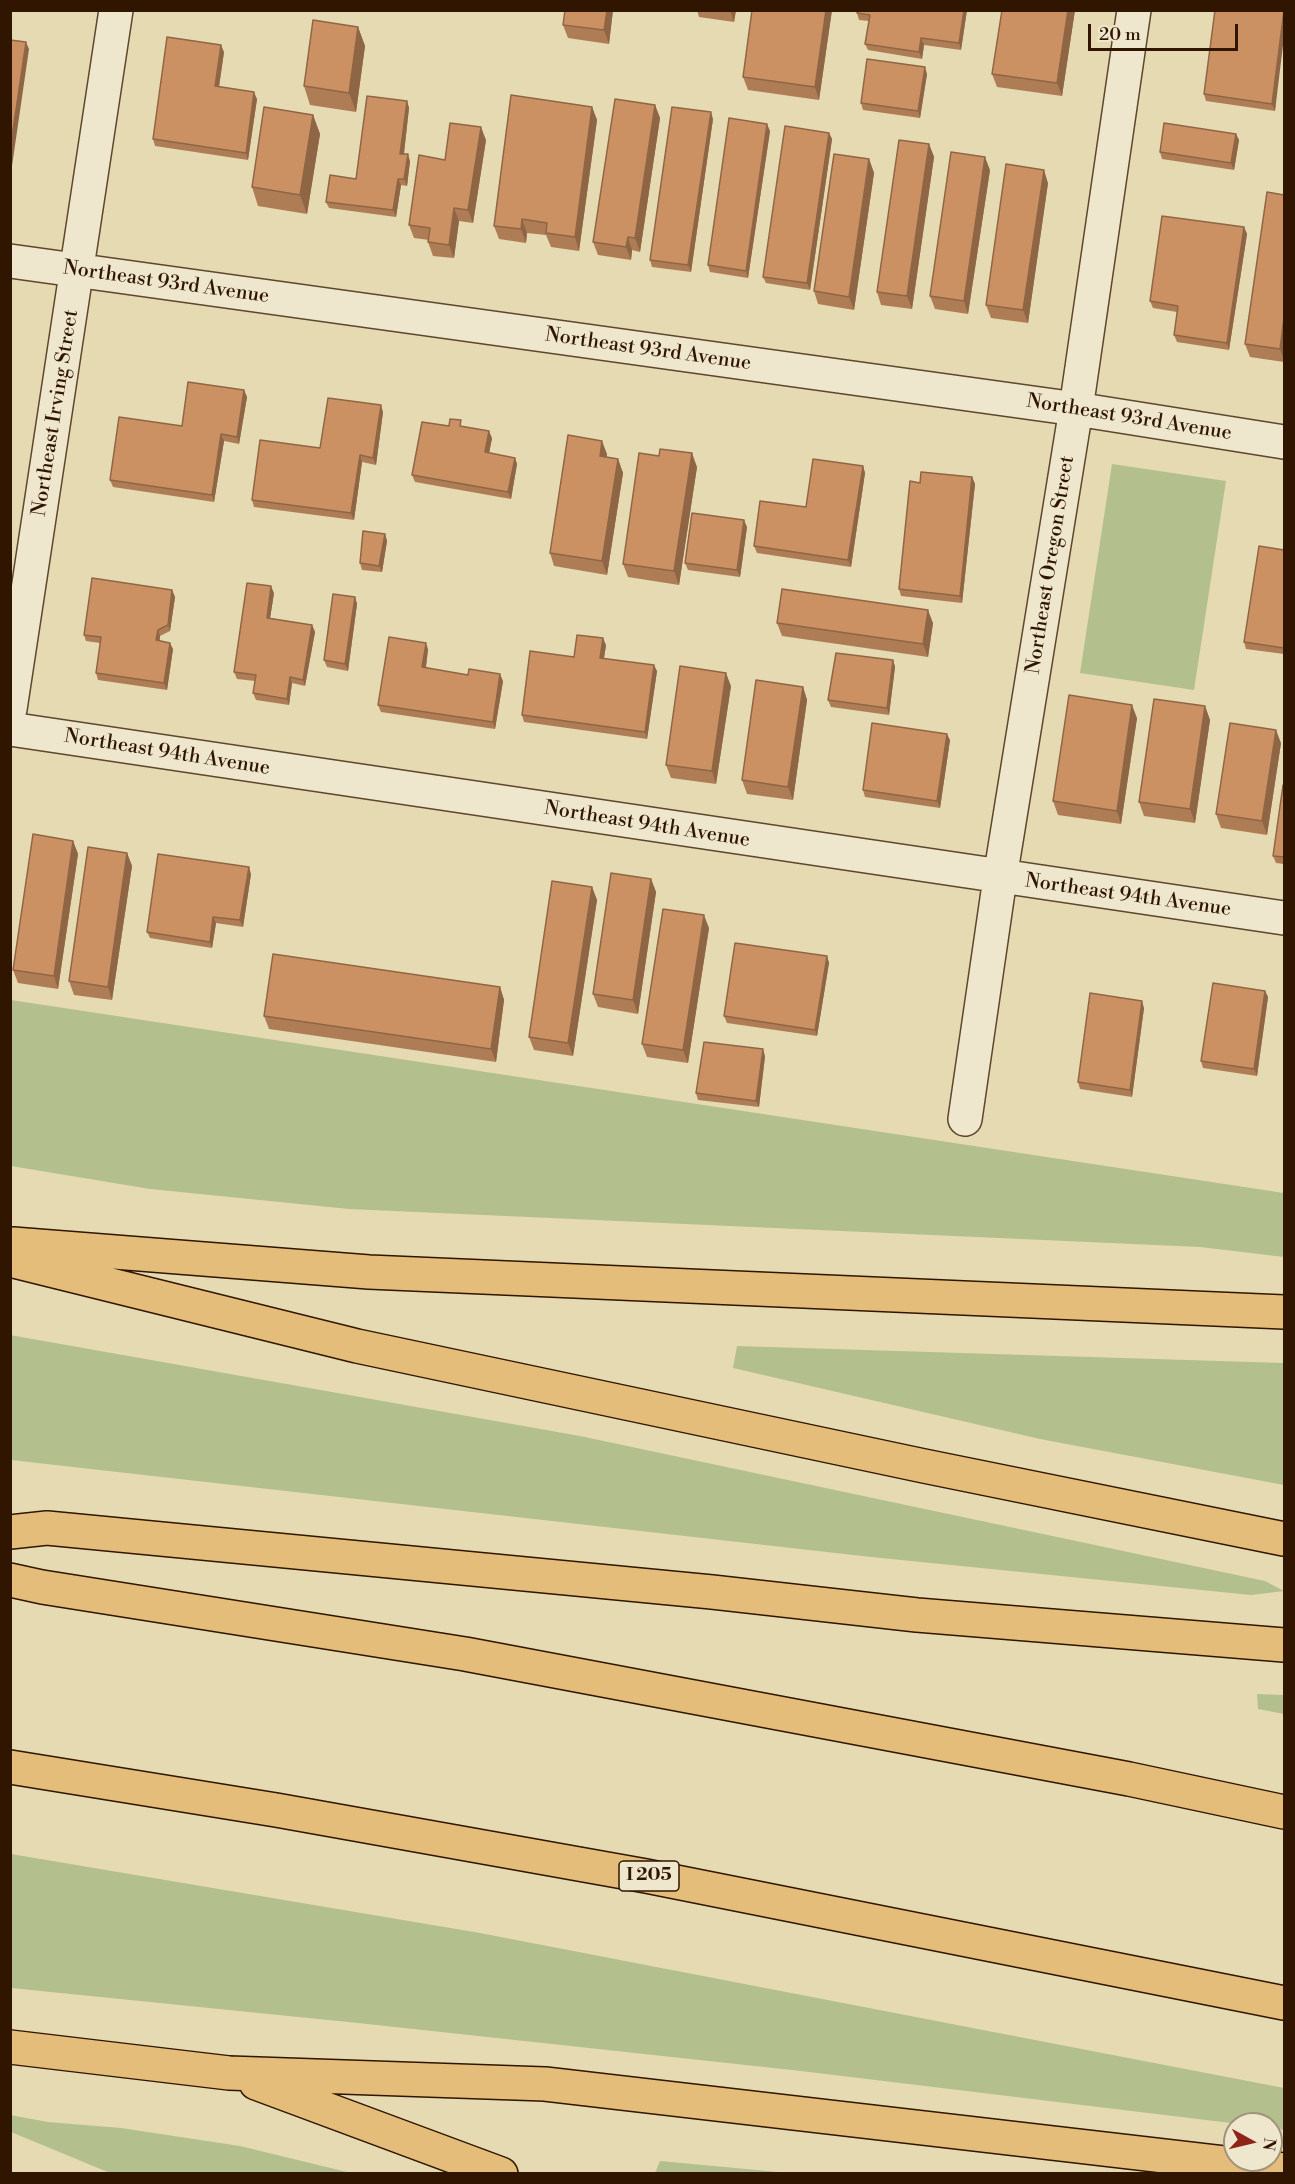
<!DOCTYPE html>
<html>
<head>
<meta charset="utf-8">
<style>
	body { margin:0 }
	#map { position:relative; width:1295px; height:2184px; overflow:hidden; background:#e6dab2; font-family:"Libre Bodoni",serif }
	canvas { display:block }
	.frame { position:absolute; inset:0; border:12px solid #301601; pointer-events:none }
	.north { position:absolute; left:1223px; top:2112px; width:60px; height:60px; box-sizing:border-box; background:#efe7cd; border:2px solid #a3937b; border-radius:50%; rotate:98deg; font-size:16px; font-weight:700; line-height:24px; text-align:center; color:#301601 }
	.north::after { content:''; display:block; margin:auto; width:21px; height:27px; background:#8f2418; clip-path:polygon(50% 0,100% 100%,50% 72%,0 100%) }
	.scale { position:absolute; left:1088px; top:24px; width:150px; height:27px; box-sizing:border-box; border:3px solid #301601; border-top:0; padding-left:8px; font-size:18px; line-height:21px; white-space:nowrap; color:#301601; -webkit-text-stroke:4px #efe7cd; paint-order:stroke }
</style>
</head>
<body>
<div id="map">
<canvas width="1295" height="2184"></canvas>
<div class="frame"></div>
<div class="north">N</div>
<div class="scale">20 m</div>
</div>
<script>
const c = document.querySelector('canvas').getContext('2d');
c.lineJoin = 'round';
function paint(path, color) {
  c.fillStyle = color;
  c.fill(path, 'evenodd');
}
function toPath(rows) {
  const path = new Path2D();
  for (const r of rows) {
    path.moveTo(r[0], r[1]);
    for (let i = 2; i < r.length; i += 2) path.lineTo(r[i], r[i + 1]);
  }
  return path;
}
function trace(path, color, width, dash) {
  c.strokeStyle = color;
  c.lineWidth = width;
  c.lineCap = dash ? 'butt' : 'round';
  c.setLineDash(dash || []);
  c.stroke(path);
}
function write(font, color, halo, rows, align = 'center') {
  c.font = font + ' "Libre Bodoni",serif';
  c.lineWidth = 5;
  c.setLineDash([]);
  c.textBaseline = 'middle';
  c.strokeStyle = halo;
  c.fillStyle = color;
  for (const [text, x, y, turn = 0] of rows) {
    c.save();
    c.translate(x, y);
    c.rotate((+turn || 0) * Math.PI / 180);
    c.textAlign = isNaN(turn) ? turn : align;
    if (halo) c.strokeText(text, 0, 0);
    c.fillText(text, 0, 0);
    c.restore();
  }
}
paint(toPath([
	[1112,464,1226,481,1194,690,1080,673],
	[11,1000,1284,1193,1284,1257,1200,1247,349,1209,150,1189,11,1166],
	[10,1335,580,1436,1265,1581,1284,1591,1251,1595,871,1557,11,1460],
	[737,1346,1284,1363,1284,1485,1040,1439,733,1368],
	[1257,1694,1284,1695,1284,1714,1258,1709],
	[11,1854,480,1933,1284,2088,1284,2130,1271,2128,1271,2124,1239,2124,801,2071,358,2023,11,1988],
	[10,2115,48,2122,121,2128,240,2146,351,2173,110,2173,11,2132],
	[660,2161,789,2173,655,2173]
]), '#b3c08e');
const minor = toPath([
	[10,261,1076,409,1284,442],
	[10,709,116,10],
	[10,729,1284,918],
	[965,1119,1000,878,1076,409,1134,10]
]);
const motorway = toPath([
	[13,1244,369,1272,1284,1312],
	[10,1260,357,1346,924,1466,1284,1539],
	[10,1532,47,1528,712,1592,917,1615,1284,1645],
	[10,1580,42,1587,465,1654,1129,1779,1284,1812],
	[10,1767,276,1810,646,1876,1284,2003],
	[10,2047,229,2073,545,2084,1284,2170],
	[256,2083,501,2174]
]);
trace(minor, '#5e472d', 36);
trace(motorway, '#301601', 36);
trace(minor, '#efe7cd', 33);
trace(motorway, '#e3bd79', 33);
paint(toPath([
	[613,10,609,44,568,38,563,25],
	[697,10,736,10,734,22,699,17],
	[832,10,819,100,748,90,743,77],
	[857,10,967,10,961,50,924,45,922,59,868,50,865,44,869,21,859,20,857,13],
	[1075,10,1062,96,997,87,992,74],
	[1284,10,1275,111,1206,101,1204,94],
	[358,27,365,46,356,112,310,105,304,86],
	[224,52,219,87,257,99,248,160,155,146,153,139],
	[927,74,920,118,863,110,861,103],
	[407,101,409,108,404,154,410,161,407,186,401,185,396,217,329,208,326,202,356,179],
	[655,105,660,118,640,252,632,250,631,260,598,255,593,242],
	[592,107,597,120,579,251,551,247,546,235,527,233,526,243,499,239,494,226],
	[313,115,320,134,307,214,258,206,252,187],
	[713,119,691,272,652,267,650,260],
	[770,131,748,278,710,272,708,265],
	[829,133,832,139,810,290,766,283,763,277],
	[1236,134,1239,140,1234,170,1162,159,1160,152],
	[486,140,473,223,459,221,454,258,433,256,428,242,429,240,414,238,409,225,445,160],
	[929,144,934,157,912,309,881,305,877,292],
	[869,159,874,173,854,310,818,304,814,291],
	[990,170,968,314,935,309,930,296],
	[1048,183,1028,323,991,318,986,305],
	[1284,195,1284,362,1250,357,1245,344],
	[1244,227,1247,234,1229,350,1177,342,1174,335,1177,312,1153,308,1150,301],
	[244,390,247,397,239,444,224,441,214,502,113,487,110,480,182,426],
	[383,412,376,465,362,462,354,520,254,507,252,500],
	[449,426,463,426,492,438,489,453,515,458,517,464,511,499,415,482,412,475],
	[607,454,607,457,618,459,623,473,607,575,554,566,550,553],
	[659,456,697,467,679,585,628,577,623,564],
	[863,466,865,473,851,567,757,553,754,546],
	[972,477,975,484,962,603,901,596,899,589,920,483],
	[747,527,740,577,688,570,685,563],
	[385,534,387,541,382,572,362,570,360,563],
	[1284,550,1284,654,1246,649,1244,642],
	[172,590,175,597,170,631,160,636,159,641,173,649,167,690,98,680,96,673,100,643,86,641,84,635],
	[274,593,270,618,312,625,315,632,305,686,292,683,289,705,256,700,253,693,255,681,237,679,234,672],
	[355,597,357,604,348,671,327,667,324,660],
	[777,623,933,623,928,657,782,636],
	[606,645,604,658,657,671,647,739,524,722,522,715,574,657],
	[428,649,426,668,503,681,495,729,381,712,378,705],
	[893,660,895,667,889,715,831,707,828,700],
	[731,686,716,784,671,778,666,765],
	[803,687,807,700,793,800,747,794,742,780],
	[1205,706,1210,720,1195,823,1144,816,1139,802],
	[1137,718,1121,824,1058,815,1053,801],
	[950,740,940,808,865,797,863,790],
	[1281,743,1267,835,1221,828,1216,814],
	[1284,786,1284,864,1276,863,1273,856],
	[73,841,78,854,58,989,18,983,13,970],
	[127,853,132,866,112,1000,74,995,69,981],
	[251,874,243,927,216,923,212,948,150,938,147,932],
	[651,879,656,892,638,1014,598,1007,593,994],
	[592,887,597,900,573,1056,534,1050,529,1037],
	[709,928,688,1063,647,1057,642,1044],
	[827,956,829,963,817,1036,727,1023,724,1016],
	[500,987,504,1000,496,1062,269,1029,264,1016],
	[1265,991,1268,997,1257,1076,1203,1068,1201,1061],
	[1144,1008,1132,1097,1080,1089,1078,1082],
	[765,1056,759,1107,698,1100,696,1093]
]), '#af7d55');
paint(toPath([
	[607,10,613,10,609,44,604,30],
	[730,10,736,10,734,22],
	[826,10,832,10,819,100,815,87],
	[964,10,967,10,961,50,959,43],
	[1068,10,1075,10,1062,96,1057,83],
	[1284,11,1284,37,1275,111,1272,104],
	[358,27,365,46,356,112,349,93],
	[921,38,924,45,922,59,919,52],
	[26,42,29,49,12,166,10,162,10,150],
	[221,45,224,52,218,93,215,86],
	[925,67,927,74,920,118,918,111],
	[254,92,257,99,248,160,246,153],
	[407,101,409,108,403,161,400,154],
	[655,105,660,118,640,252,635,238],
	[592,107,597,120,579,251,575,237],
	[711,112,713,119,691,272,688,265],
	[313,115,320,134,307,214,300,195],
	[767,124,770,131,748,278,746,271],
	[481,127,486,140,473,223,468,210],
	[829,133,832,139,810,290,807,283],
	[1236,134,1239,140,1234,170,1231,163],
	[929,144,934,157,912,309,907,296],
	[408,154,410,161,407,186,404,179],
	[985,157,990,170,968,314,964,301],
	[869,159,874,173,854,310,849,297],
	[1044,170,1048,183,1028,323,1023,310],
	[398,179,401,185,396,217,393,210],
	[454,208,459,221,454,258,449,245],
	[522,219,527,233,526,243,521,229],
	[1244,227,1247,234,1229,350,1227,343],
	[628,237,632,250,631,260,626,247],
	[1284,318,1284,361,1280,349],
	[244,390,247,397,239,444,237,437],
	[381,405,383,412,376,465,373,458],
	[489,431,492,438,488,459,485,452],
	[221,434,224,441,214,502,212,495],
	[602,441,607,454,605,470,600,456],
	[692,453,697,467,679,585,674,571],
	[360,455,362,462,354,520,351,513],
	[515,458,517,464,511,499,508,492],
	[618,459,623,473,607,575,602,561],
	[863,466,865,473,851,567,848,560],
	[972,477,975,484,962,603,960,596],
	[744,520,747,527,740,577,737,570],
	[385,534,387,541,382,572,379,566],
	[271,586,274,593,269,625,267,618],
	[172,590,175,597,170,631,168,625],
	[355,597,357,604,348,671,345,664],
	[928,610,933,623,928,657,923,644],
	[312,625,315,632,305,686,303,680],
	[158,630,160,636,159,647,156,640],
	[603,638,606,645,603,664,600,658],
	[170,643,173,649,167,690,164,683],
	[426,643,428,649,425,674,422,667],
	[893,660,895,667,889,715,887,708],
	[654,665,657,671,647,739,645,732],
	[726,673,731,686,716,784,712,771],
	[500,674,503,681,495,729,493,722],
	[290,677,292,683,289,705,287,699],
	[803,687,807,700,793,800,788,787],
	[1132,705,1137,718,1121,824,1117,811],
	[1205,706,1210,720,1195,823,1190,809],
	[1276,730,1281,743,1267,835,1262,821],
	[947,734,950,740,940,808,937,801],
	[73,841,78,854,58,989,54,976],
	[127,853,132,866,112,1000,108,987],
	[249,867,251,874,243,927,240,920],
	[651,879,656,892,638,1014,633,1000],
	[592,887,597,900,573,1056,568,1043],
	[704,915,709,928,688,1063,683,1050],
	[213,917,216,923,212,948,210,942],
	[827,956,829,963,817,1036,815,1030],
	[500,987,504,1000,496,1062,491,1049],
	[1265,991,1268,997,1257,1076,1254,1069],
	[1142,1001,1144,1008,1132,1097,1130,1090],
	[763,1049,765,1056,759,1107,756,1101]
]), '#8f6645');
const building = toPath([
	[565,10,607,10,604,30,563,25,565,10],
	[752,10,826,10,815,87,743,77,752,10],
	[857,10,964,10,959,43,921,38,919,52,865,44,870,15,857,13,857,10],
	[1002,10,1068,10,1057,83,992,74,1002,10],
	[1215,10,1284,10,1272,104,1204,94,1215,10],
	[313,20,358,27,349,93,304,86,313,20],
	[167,37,221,45,215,86,254,92,246,153,153,139,167,37],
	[10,40,26,42,10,150,10,40],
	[867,59,925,67,918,111,861,103,867,59],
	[511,95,592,107,575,237,546,233,547,223,522,219,521,229,494,226,511,95],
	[367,96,407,101,400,154,408,154,404,179,398,179,393,210,326,202,330,175,356,179,367,96],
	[615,99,655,105,635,238,628,237,626,247,593,242,615,99],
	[264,107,313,115,300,195,252,187,264,107],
	[672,107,711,112,688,265,650,260,672,107],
	[729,118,767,124,746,271,708,265,729,118],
	[450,123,481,127,468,210,454,208,449,245,428,242,430,228,409,225,419,155,445,160,450,123],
	[1164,123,1236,134,1231,163,1160,152,1164,123],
	[785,126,829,133,807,283,763,277,785,126],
	[899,140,929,144,907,296,877,292,899,140],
	[951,152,985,157,964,301,930,296,951,152],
	[834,154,869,159,849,297,814,291,834,154],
	[1006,164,1044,170,1023,310,986,305,1006,164],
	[1267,192,1284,195,1284,318,1280,349,1245,344,1267,192],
	[1162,216,1244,227,1227,343,1174,335,1178,306,1150,301,1162,216],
	[188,382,244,390,237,437,221,434,212,495,110,480,119,417,182,426,188,382],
	[328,398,381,405,373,458,360,455,351,513,252,500,260,440,320,448,328,398],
	[450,419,461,420,460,426,489,431,485,452,515,458,508,492,412,475,422,422,449,426,450,419],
	[568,435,602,441,600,456,618,459,602,561,550,553,568,435],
	[660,449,692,453,674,571,623,564,639,453,659,456,660,449],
	[813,459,863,466,848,560,754,546,760,501,806,507,813,459],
	[921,472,972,477,960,596,899,589,910,481,920,483,921,472],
	[692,513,744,520,737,570,685,563,692,513],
	[363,531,385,534,379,566,360,563,363,531],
	[1259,546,1284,550,1284,648,1244,642,1259,546],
	[92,578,172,590,168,625,158,630,156,640,170,643,164,683,96,673,101,637,84,635,92,578],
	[247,583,271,586,267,618,312,625,303,680,290,677,287,699,253,693,256,675,234,672,247,583],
	[782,589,928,610,923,644,777,623,782,589],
	[333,594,355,597,345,664,324,660,333,594],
	[577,635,603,638,600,658,654,665,645,732,522,715,530,651,574,657,577,635],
	[389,637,426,643,422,667,468,675,469,669,500,674,493,722,378,705,389,637],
	[836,653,893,660,887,708,828,700,836,653],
	[680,666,726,673,712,771,666,765,680,666],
	[756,680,803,687,788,787,742,780,756,680],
	[1069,695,1132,705,1117,811,1053,801,1069,695],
	[1154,699,1205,706,1190,809,1139,802,1154,699],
	[872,723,947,734,937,801,863,790,872,723],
	[1230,723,1276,730,1262,821,1216,814,1230,723],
	[1283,785,1284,786,1284,857,1273,856,1283,785],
	[33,834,73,841,54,976,13,970,33,834],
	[88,847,127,853,108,987,69,981,88,847],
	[158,854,249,867,240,920,213,917,210,942,147,932,158,854],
	[611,873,651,879,633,1000,593,994,611,873],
	[552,881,592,887,568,1043,529,1037,552,881],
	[663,909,704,915,683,1050,642,1044,663,909],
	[735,943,827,956,815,1030,724,1016,735,943],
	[273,954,500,987,491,1049,264,1016,273,954],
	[1213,983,1265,991,1254,1069,1201,1061,1213,983],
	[1090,993,1142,1001,1130,1090,1078,1082,1090,993],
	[704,1042,763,1049,756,1101,696,1093,704,1042]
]);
paint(building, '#cc9163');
trace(building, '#8f6645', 1.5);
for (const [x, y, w] of [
	[649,1876,60]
]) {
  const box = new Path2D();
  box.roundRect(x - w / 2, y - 15, w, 30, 4.5);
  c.fillStyle = '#efe7cd';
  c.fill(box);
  trace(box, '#301601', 1.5);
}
write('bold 18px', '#301601', null, [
	["I 205",649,1876]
]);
write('20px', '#301601', '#efe7cd', [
	["Northeast 93rd Avenue",166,283,8],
	["Northeast 93rd Avenue",648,350,8],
	["Northeast Irving Street",56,413,-81],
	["Northeast 93rd Avenue",1129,418,9],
	["Northeast Oregon Street",1051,565,-81],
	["Northeast 94th Avenue",167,753,9],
	["Northeast 94th Avenue",647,825,9],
	["Northeast 94th Avenue",1128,896,8]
]);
</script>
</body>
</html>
